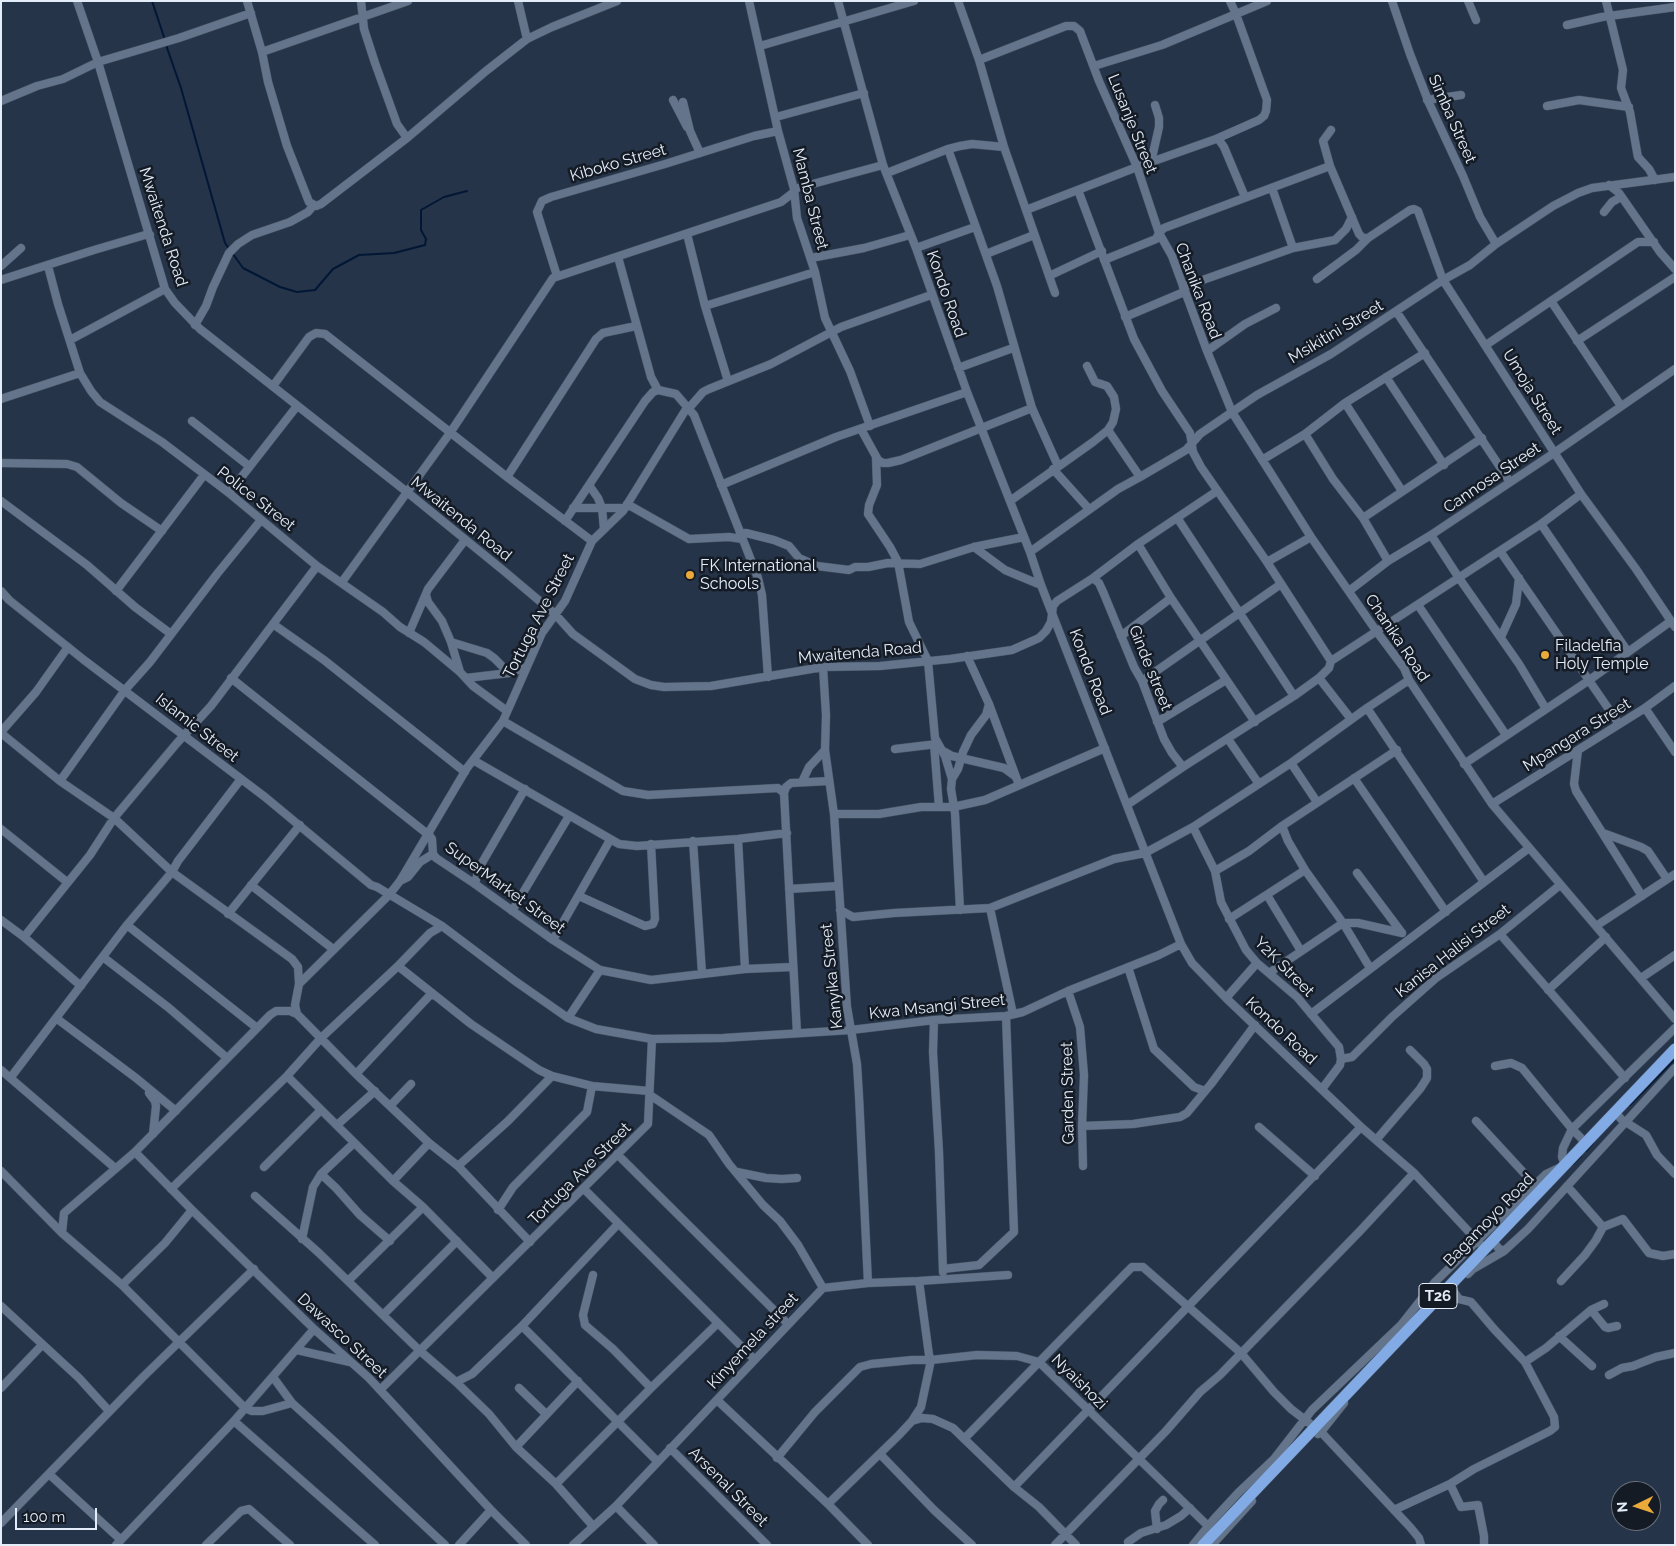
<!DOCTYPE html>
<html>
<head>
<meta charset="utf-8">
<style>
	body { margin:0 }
	#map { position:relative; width:1676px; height:1546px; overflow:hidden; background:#253448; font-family:Raleway,sans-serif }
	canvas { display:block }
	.frame { position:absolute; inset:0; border:2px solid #e3edfa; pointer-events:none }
	.north { position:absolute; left:1611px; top:1481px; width:50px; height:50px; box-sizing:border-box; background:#151b24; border:1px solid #676f7a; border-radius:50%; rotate:266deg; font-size:14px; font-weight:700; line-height:20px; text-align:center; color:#e3edfa }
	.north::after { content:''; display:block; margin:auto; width:18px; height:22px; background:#eaaa39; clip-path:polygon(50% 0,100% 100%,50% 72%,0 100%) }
	.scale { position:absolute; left:15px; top:1508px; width:82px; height:22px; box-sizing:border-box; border:2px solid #e3edfa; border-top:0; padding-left:6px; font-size:15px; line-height:18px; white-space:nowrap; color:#e3edfa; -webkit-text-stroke:4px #151b24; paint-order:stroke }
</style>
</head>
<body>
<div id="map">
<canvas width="1676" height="1546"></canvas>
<div class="frame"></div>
<div class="north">N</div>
<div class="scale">100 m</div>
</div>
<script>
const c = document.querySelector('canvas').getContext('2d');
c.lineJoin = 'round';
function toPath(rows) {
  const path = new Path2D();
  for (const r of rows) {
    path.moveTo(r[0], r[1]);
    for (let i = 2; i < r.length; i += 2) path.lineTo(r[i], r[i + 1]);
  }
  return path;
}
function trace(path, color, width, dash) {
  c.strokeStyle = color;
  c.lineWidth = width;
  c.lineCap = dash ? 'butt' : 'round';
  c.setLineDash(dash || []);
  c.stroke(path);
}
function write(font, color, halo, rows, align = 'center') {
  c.font = font + ' Raleway,sans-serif';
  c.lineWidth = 5;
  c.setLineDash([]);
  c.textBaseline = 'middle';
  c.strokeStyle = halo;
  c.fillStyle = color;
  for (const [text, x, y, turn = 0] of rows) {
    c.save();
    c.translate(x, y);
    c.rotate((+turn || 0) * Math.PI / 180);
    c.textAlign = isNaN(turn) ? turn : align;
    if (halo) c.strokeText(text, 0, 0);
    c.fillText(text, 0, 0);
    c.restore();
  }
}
trace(toPath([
	[152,1,165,40],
	[166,45,181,88,225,243,230,250],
	[233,254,243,268,280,287,297,292,315,290,333,269,359,255,394,253,425,245,426,239,421,230,421,210,444,197,467,191],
	[1630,1105,1675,1059],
	[1586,1151,1593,1143],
	[1573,1164,1581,1156]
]), '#021736', 2);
const minor = toPath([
	[77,1,98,62,165,289,175,303,200,329,407,492,504,571,555,614,573,634,635,679,651,685,664,687,711,686,823,667,880,666,950,659,1012,650,1039,638,1046,631,1051,622,1053,606,1057,601,1093,578,1138,544,1217,491],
	[247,1,262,52,268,82,287,146,309,202,316,206,321,204,407,138,486,71,527,39,552,27,617,1],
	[361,1,364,29,375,63,397,124,407,138],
	[518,1,527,39],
	[749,1,778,131,794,189,797,218,815,272,825,318,850,371,870,426],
	[838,1,883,165,916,248,967,392,1030,552,1041,585,1181,944,1192,963,1226,998,1361,1127,1414,1173,1485,1249],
	[958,1,979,60,1004,147,1055,293],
	[1392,1,1410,54,1429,103,1463,176,1480,217,1496,244],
	[1468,1,1476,20],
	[1606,1,1623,70,1621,88,1630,112,1637,152,1638,157,1649,169,1655,180],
	[1567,25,1602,17,1675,7],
	[760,46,914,1],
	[262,52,408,1],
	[979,60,1066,26,1074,26,1080,31,1099,81,1137,167,1159,233,1172,256,1207,351,1232,412,1311,537,1377,632,1404,668,1409,680,1492,804,1675,1019],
	[1094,66,1162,45,1267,1],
	[673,100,687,127],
	[1427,100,1461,95],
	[1,101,37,86,63,79,98,62,179,38,251,13],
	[683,102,690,131,700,153],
	[1547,106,1579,100,1629,107],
	[776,117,864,93],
	[1331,130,1323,141,1330,166,1359,234,1363,238,1368,238],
	[1216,139,1219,140,1224,147,1245,197],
	[948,149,997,286,1032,408,1058,466],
	[1151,162,1159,127,1159,118,1155,105],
	[887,173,948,149,960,146,972,144,1004,147],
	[1609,185,1619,193,1660,252,1675,269],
	[1272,188,1293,248],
	[794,189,883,165],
	[1078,190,1134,339,1162,391,1190,433,1193,452,1201,467,1267,562,1331,661],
	[1026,210,1137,167,1216,139,1259,120,1264,116,1266,111,1267,100,1236,14,1230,1],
	[1604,212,1612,202,1621,197],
	[687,234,705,306,728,381],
	[916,248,975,227],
	[986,254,1034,235],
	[618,257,651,377,658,390,676,394,694,415,758,578,762,595,768,677],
	[811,258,864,248,910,235],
	[1104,260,1156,239,1159,233,1164,228,1330,166],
	[1,266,21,248],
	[48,266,58,304,80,373,91,391,100,402,162,442,229,493,317,566,383,612,400,627,424,642,460,672,473,686,507,711],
	[557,276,537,212,542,201,551,197,665,164,754,136,778,131],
	[1049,276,1102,251],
	[1317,279,1356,250,1368,238,1410,210,1414,209,1418,211,1443,280,1581,494,1636,569,1675,627],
	[1,280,94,250,145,235,150,235],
	[1183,287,1293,248,1335,240,1346,229,1352,217],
	[1551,301,1621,406],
	[705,306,815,272],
	[1396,311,1510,482],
	[1125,317,1184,292],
	[195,325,206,306,213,287,229,253,238,244,252,235,290,222,308,212,313,206],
	[70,340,165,289],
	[1577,341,1675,277],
	[1486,345,1638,242,1654,242],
	[1207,351,1245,324,1276,308],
	[958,368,1013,348],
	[1386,377,1444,465],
	[273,386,309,337,316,333,325,334,507,477,592,541],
	[1,399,80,373],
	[1345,403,1402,491],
	[689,408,703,392,709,389,771,364,841,327,931,295],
	[192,421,249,466],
	[861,429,878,460,883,463,888,463,901,460,1032,408],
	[1108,430,1140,477],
	[1305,434,1333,479,1363,518,1388,561],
	[876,457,877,485,869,505,868,514,890,547,898,562,909,622,928,661,935,738,945,756,952,779,951,789,955,813,960,910],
	[1262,460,1305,434,1345,403,1425,353],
	[1,463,67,464,77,467,121,503,162,531],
	[1053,469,1089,509],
	[507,477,596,339,603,333,636,326],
	[589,485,598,498,602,508,604,529],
	[721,485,836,437,967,392],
	[229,493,297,406],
	[1,501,87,565,135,607,171,634],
	[1010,501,1093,442,1108,430,1113,422,1116,409,1114,397,1107,386,1095,382,1087,366],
	[627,504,689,539,729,537,742,539],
	[573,508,625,508],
	[1363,518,1482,438],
	[1178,519,1294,696],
	[565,521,645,401,653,392,658,390],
	[1541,524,1628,652],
	[740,534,746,533,774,540,789,546,799,558,817,566,849,570,855,567,868,567,888,563,920,564,974,547,1024,537],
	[1431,535,1459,578,1519,664,1546,709],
	[1138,544,1171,598,1255,722],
	[974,547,1005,570,1041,585],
	[1500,551,1619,724],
	[1030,552,1118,489,1140,477,1186,450,1200,434,1257,395,1331,354,1443,280,1470,265,1496,244,1553,206,1578,193,1592,188,1675,177],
	[1267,562,1311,537],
	[1093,578,1099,583,1104,594,1134,667,1142,681,1164,739,1172,753,1183,767],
	[342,582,450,433,553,278,781,202,794,192],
	[1,591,9,600,84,660,265,797,371,885,377,887,442,926,515,981,568,1018,596,1029,652,1039,723,1038,851,1030,934,1020,1006,1016,1023,1012,1068,991,1159,955,1181,944],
	[116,591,204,475],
	[1349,591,1388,561,1431,535,1554,453,1675,369],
	[426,595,428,602,442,621,451,642,460,672],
	[1418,605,1506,735],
	[273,624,324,660,465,772],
	[409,633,428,589,465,540],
	[1121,636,1171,598],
	[1501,637,1516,604,1519,578],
	[451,642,487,653,494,658,509,673],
	[967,656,989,704,1019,785],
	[823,667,826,715,825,750,834,814,847,1007,857,1064,859,1096,868,1283],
	[231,678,430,836,432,839,433,854,436,858,475,884,553,940,600,970,651,980,745,969,792,967],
	[466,678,509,673,526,667],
	[1319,678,1351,719],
	[1142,681,1281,584],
	[1367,708,1484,882],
	[1645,708,1675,752],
	[503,721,623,791,648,795,778,788,784,793],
	[1157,722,1226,680],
	[1,732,36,692,68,647],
	[1,733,60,781,114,818,172,872,292,959,298,967,299,984],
	[1228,739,1259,784],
	[934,744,939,807],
	[895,749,937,744],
	[1578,750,1574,784,1576,791,1642,896],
	[943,751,952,756,1004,768,1015,776],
	[473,760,619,844,637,846,738,839,787,833],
	[1291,763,1317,802],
	[1464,764,1588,681,1671,621],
	[1354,778,1446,912],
	[952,779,958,769,963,752,971,735,986,715,989,704],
	[60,781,125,690,150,662,217,574,261,520],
	[802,782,809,767,825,750],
	[1492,804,1645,708,1675,686],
	[1127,805,1183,767,1294,696,1319,678,1329,668,1331,661,1541,524,1581,494],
	[834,814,879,814,921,807,953,807,985,800,1105,748],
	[1282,826,1288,841,1305,870,1343,923,1370,968],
	[1193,827,1215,871,1221,902,1246,950,1257,963,1297,997,1339,1047,1341,1059,1340,1065,1322,1089],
	[1,829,67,882],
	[1603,833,1641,847,1648,851,1667,879],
	[738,839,745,969],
	[693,841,702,973],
	[1215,871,1249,851,1282,826,1397,750],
	[1357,873,1402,933],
	[400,881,408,877,420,862,433,854],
	[475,884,479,868,525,789],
	[251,885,333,949],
	[789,889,838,886],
	[1267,895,1301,951],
	[579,896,645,926,653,924,655,919,651,844],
	[990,908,1013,1014],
	[840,910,853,917,894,913,990,908,1114,859,1145,853,1193,827,1291,763,1367,708,1409,680],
	[512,911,569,816],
	[228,914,300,825],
	[1229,919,1305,870],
	[1,920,24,937,81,986],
	[127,925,257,1028],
	[1596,926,1675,874],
	[1500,934,1625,1078],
	[24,937,90,855,114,818,177,743,211,706,317,566],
	[553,940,610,840],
	[103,957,169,1008,227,1058],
	[398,966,471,1024,539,1070,552,1076,592,1086,649,1091],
	[1128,967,1154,1049,1194,1087,1205,1091],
	[1269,973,1343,923,1358,923,1402,933],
	[1641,978,1675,955],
	[1548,990,1606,937],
	[1068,991,1080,1027,1084,1075,1082,1126,1083,1166],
	[1226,998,1257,963],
	[297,1014,295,1005,299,984,389,895,400,881,467,768,503,721,542,633,565,601,592,541,623,511,688,406],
	[1311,1014,1529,848],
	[56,1018,136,1078,176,1111],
	[568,1018,600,970],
	[934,1020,933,1052,939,1152,943,1272],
	[797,1033,784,793,786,787,791,783,829,781],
	[1341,1059,1352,1057,1392,1017,1436,978,1500,934,1560,885],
	[1495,1066,1511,1063,1522,1068,1572,1129,1586,1143],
	[1,1070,115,1168],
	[356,1074,432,993],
	[287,1076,393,1181,423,1207,493,1278],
	[11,1077,127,925,172,872,178,861,241,779],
	[149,1093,155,1101,156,1106,153,1134],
	[650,1095,709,1135,729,1164,763,1205,780,1221,798,1245,823,1288],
	[390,1106,411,1084],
	[1616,1113,1621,1119,1646,1135,1657,1155,1675,1174],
	[1476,1121,1535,1185],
	[337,1125,375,1091],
	[1082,1126,1133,1124,1180,1117,1187,1113,1211,1084,1255,1025],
	[1259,1127,1315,1176],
	[1376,1140,1420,1089,1427,1078,1427,1069,1424,1064,1410,1050],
	[135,1152,192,1210,314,1329,369,1378,491,1510,526,1545],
	[617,1154,788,1324],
	[458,1166,508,1121,552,1076],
	[264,1167,321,1110],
	[1,1171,62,1233,122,1285,245,1408,252,1411,263,1411,292,1403],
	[737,1172,766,1178,782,1179,797,1178],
	[321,1174,336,1188,360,1215,390,1241],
	[393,1181,429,1143],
	[1567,1186,1603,1227,1623,1219,1649,1253,1663,1256,1675,1254],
	[171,1189,287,1076,321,1038,398,966,430,933,442,926],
	[584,1189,754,1359],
	[255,1196,319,1253,419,1350,456,1382,489,1414,516,1447,556,1484,593,1526],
	[498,1210,513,1187,587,1112,592,1086],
	[62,1233,64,1213,135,1152,270,1015,276,1011,290,1011,297,1014,356,1074,429,1143,458,1166,530,1242],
	[302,1239,313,1187,321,1174,354,1143],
	[1493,1240,1498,1248,1504,1251,1528,1229,1675,1068],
	[943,1269,979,1265,1014,1232,1006,1016],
	[1468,1274,1473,1269,1504,1251],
	[593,1275,583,1315,585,1325,613,1349,651,1388],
	[348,1281,423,1207],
	[1561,1281,1585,1255,1596,1240,1603,1227],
	[122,1285,165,1243,192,1210],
	[1,1306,79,1378,109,1411],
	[1591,1310,1605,1327,1608,1328,1617,1326],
	[383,1315,457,1241],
	[522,1326,657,1461],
	[1559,1336,1592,1366],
	[297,1350,350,1362],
	[1525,1362,1546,1348,1591,1310,1604,1304],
	[1609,1375,1622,1368,1633,1366,1656,1357,1675,1353],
	[273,1377,292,1403,335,1442,445,1545],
	[456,1382,472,1374,522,1326,618,1224],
	[1,1388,42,1345],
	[519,1388,546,1414],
	[380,1390,648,1124,652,1039],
	[717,1400,828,1504,868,1545],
	[234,1421,375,1545],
	[912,1421,922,1418,933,1419,953,1428,1014,1487,1039,1507,1076,1545],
	[1318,1434,1321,1432,1344,1403],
	[964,1439,1125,1274,1132,1267,1143,1267,1241,1353,1274,1392,1291,1409,1321,1432,1410,1527,1419,1538,1421,1545],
	[516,1447,578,1381],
	[670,1448,767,1545],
	[880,1454,934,1510,972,1545],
	[777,1458,815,1412,860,1367,871,1364,912,1360,931,1360,977,1355,1017,1356,1039,1362,1208,1526],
	[49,1474,121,1540],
	[556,1484,651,1388,718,1323],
	[1450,1484,1461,1507,1478,1505,1484,1536,1484,1545],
	[1014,1487,1361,1127],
	[828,1504,899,1435,912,1421,921,1407,931,1360,929,1355,919,1281],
	[616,1506,654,1545],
	[1394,1510,1450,1484,1474,1469,1550,1431,1555,1427,1554,1417,1525,1362,1494,1329,1471,1302,1459,1299,1449,1285],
	[1,1523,143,1377,254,1269],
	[1157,1529,1155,1511,1159,1504,1163,1500],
	[1128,1542,1141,1533,1166,1525,1181,1516,1190,1508],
	[116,1545,234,1421,314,1329],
	[206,1545,241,1511,249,1509,290,1545],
	[459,1545,491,1510],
	[573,1545,616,1506,823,1288,868,1283,919,1281,1008,1275],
	[1055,1545,1166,1431,1200,1392,1220,1375,1360,1231,1414,1173],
	[1193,1545,1214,1519,1238,1493,1274,1459,1312,1410,1401,1325,1435,1282,1546,1174,1565,1165,1562,1157,1563,1148,1572,1129,1675,1028],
	[1212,1545,1252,1501]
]);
const highway = toPath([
	[1203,1545,1675,1049]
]);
trace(minor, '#455263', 9);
trace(highway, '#455263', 12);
trace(minor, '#64748b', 8);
trace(highway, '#82aae4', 11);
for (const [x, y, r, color] of [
	[690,575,5,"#eaaa39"],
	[1545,655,5,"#eaaa39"]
]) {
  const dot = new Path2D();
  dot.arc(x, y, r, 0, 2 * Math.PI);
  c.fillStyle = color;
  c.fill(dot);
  trace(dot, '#151b24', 2);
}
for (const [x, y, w] of [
	[1438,1296,38]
]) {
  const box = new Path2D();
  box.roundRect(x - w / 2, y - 12.5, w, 25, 4);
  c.fillStyle = '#151b24';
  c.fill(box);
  trace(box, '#e3edfa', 1);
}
write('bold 15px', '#e3edfa', null, [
	["T26",1438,1296]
]);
write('16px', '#e3edfa', '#151b24', [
	["Simba Street",1452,119,66],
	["Lusanje Street",1132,124,68],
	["Kiboko Street",618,163,-16],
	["Mamba Street",810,199,76],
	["Mwaitenda Road",163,227,72],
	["Chanika Road",1198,291,69],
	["Kondo Road",946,294,71],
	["Msikitini Street",1336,332,-31],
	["Umoja Street",1532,392,58],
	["Cannosa Street",1492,478,-34],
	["Police Street",256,499,38],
	["Mwaitenda Road",461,519,39],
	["Tortuga Ave Street",539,616,-63],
	["Chanika Road",1397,638,56],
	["Mwaitenda Road",860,653,-5],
	["Ginde street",1150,668,68],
	["Kondo Road",1090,672,69],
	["Islamic Street",197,728,38],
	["Mpangara Street",1577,735,-32],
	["SuperMarket Street",505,888,36],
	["Kanisa Halisi Street",1453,951,-38],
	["Y2K Street",1284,967,45],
	["Kanyika Street",832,976,-96],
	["Kwa Msangi Street",937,1007,-6],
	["Kondo Road",1281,1031,43],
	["Garden Street",1068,1093,-91],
	["Tortuga Ave Street",580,1174,-45],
	["Bagamoyo Road",1489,1220,-46],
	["Dawasco Street",342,1336,43],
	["Kinyemela street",753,1341,-47],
	["Nyaishozi",1079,1382,45],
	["Arsenal Street",728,1487,45]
]);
write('16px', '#e3edfa', '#151b24', [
	["FK International",700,566],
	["Schools",700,584],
	["Filadelfia",1555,646],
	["Holy Temple",1555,664]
], 'left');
</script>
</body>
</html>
